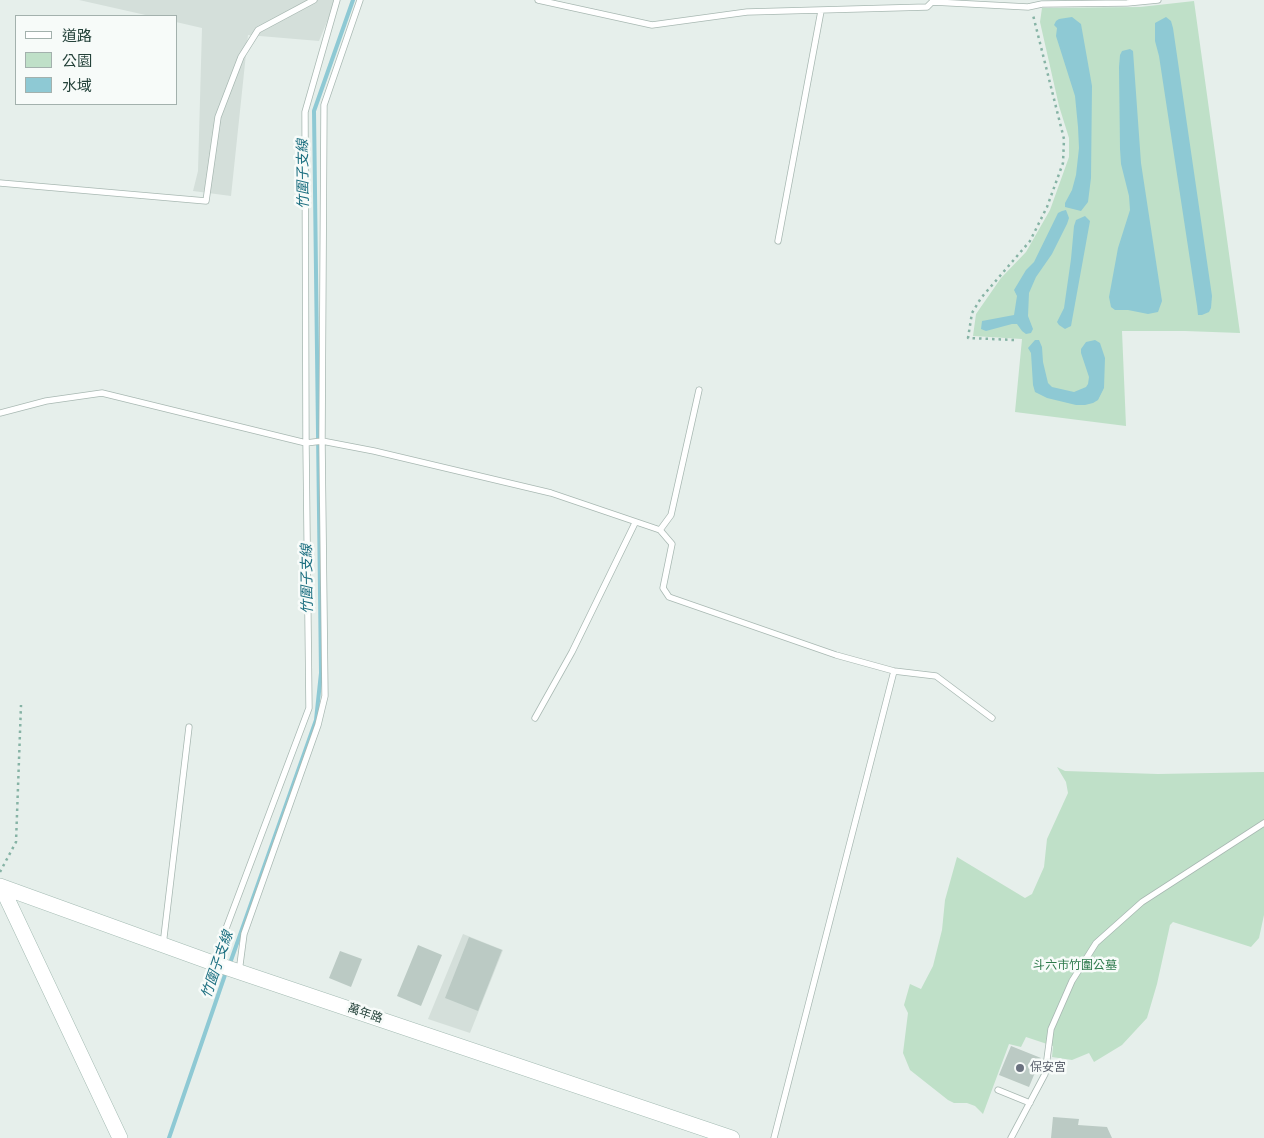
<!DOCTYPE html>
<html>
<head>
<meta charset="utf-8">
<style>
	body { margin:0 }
	#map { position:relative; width:1264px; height:1138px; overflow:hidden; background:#e6efeb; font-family:"Roboto Condensed","Noto Sans TC",sans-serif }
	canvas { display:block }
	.legend { position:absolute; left:15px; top:15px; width:162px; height:90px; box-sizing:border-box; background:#f7fbf9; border:1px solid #a3b1ad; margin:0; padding:6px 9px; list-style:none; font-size:15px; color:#24423a }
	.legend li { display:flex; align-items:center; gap:10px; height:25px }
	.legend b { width:25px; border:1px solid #a3b1ad }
</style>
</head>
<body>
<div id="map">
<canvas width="1264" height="1138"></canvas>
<ul class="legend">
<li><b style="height:6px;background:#fff"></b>道路</li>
<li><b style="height:14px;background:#bfe0c8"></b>公園</li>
<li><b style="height:14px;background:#8ec9d4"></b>水域</li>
</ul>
</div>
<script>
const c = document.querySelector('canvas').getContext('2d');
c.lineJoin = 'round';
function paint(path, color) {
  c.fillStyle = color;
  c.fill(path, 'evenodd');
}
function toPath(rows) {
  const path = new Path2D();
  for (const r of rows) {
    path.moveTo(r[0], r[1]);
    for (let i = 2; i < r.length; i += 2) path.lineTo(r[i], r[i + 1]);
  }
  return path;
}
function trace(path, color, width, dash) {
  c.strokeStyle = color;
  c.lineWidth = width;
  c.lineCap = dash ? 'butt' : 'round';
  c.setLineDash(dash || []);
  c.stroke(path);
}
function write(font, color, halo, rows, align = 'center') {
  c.font = font + ' "Roboto Condensed","Noto Sans TC",sans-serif';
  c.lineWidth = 5;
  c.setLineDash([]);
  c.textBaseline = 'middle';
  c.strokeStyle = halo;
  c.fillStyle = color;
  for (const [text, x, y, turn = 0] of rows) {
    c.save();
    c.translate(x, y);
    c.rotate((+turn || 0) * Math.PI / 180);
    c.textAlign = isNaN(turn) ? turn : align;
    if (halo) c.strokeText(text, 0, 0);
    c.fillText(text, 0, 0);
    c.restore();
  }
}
paint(toPath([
	[79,0,336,0,319,41,248,35,231,196,193,191,198,171,202,28,176,22,176,16,150,16],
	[463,934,503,950,470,1033,428,1019]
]), '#d4dfda');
paint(toPath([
	[1194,1,1240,333,1185,331,1122,331,1126,426,1015,412,1022,339,973,336,976,314,1001,278,1026,252,1050,210,1069,157,1069,138,1059,106,1040,22,1042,8,1140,7],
	[1057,767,1065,771,1158,774,1264,772,1264,915,1259,938,1251,947,1173,922,1170,925,1157,984,1147,1018,1122,1045,1094,1062,1089,1053,1072,1060,1052,1057,1053,1046,1026,1037,1021,1047,1009,1044,983,1114,975,1106,967,1103,954,1103,948,1100,910,1070,903,1053,908,1013,904,1005,910,984,921,989,933,966,942,930,945,900,957,857,1025,898,1032,894,1044,867,1047,839,1068,793,1066,782]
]), '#bfe0c8');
paint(toPath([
	[1072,17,1081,24,1092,86,1091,178,1088,202,1081,211,1065,207,1065,203,1072,190,1076,175,1079,148,1078,127,1075,96,1056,36,1057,28,1054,25,1056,21,1059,19],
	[1166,17,1171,21,1173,28,1212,296,1211,308,1209,312,1202,315,1198,315,1197,306,1159,56,1155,41,1155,23],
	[1130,49,1133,51,1141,163,1162,301,1158,312,1148,314,1128,310,1115,310,1111,307,1109,297,1118,248,1130,210,1129,196,1121,164,1120,149,1119,67,1120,55,1122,51],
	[1062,211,1066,210,1069,218,1067,224,1052,254,1036,277,1029,293,1028,316,1033,329,1031,333,1026,334,1022,331,1017,324,1012,324,986,331,981,329,982,321,1014,315,1017,296,1014,290,1026,270,1034,262,1058,213],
	[1085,216,1090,221,1071,326,1065,329,1059,325,1057,322,1064,308,1071,259,1074,226,1076,220],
	[1035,340,1039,340,1042,347,1043,362,1048,383,1052,387,1074,392,1086,387,1088,384,1089,377,1081,353,1081,349,1086,342,1095,340,1100,343,1105,358,1104,388,1098,400,1093,403,1085,405,1076,405,1047,398,1035,392,1033,385,1031,353,1028,348]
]), '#8ec9d4');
trace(toPath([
	[229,966,316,720,321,673,314,111,353,0],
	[169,1138,226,972]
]), '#8ec9d4', 4);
paint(toPath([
	[469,937,502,950,478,1011,445,998],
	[418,945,442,955,421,1006,397,996],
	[340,951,362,959,351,987,329,978],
	[1011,1046,1041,1058,1029,1087,999,1075],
	[1053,1117,1079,1119,1078,1125,1107,1127,1112,1138,1051,1138]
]), '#bbcac4');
const lane = toPath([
	[538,0,652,25,747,12,927,7,934,0],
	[933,2,1028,7,1042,4,1127,3,1158,0],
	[0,183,206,201,218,117,241,57,258,30,314,0],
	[778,241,821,11],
	[0,413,46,401,102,393,306,443,322,441,374,451,551,493,660,530,672,544,663,588,669,597,836,655,894,671,936,676,992,718],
	[660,530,671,515,699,390],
	[535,718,572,652,635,523],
	[163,945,189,727],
	[213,963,309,708,306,443,305,112,337,0],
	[239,972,244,934,318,725,325,696,322,441,324,105,360,0],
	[998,1090,1030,1103],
	[774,1138,894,671],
	[1011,1138,1045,1074,1051,1029,1072,981,1096,943,1142,902,1264,823]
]);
const secondary = toPath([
	[0,886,213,963,732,1138],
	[2,888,120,1138]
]);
trace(lane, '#a8b8b2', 7);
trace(secondary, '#a4bbb3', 16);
trace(toPath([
	[1014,340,968,338,972,313,981,298,1030,241,1047,207,1063,163,1064,139,1033,15],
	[0,872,16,842,21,705]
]), '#86b3a5', 2.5, [2.5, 4]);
trace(lane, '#fff', 5.5);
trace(secondary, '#fff', 15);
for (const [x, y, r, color] of [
	[1020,1068,5,"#6b7280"]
]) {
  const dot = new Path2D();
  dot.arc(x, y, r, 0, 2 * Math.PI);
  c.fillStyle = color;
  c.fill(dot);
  trace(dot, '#f7fbf9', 2);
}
write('12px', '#2d7a4b', '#f7fbf9', [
	["斗六市竹圍公墓",1075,966]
]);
write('12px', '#24423a', '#f7fbf9', [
	["萬年路",365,1014,19]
]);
write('12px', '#5b616d', '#f7fbf9', [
	["保安宮",1030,1068]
], 'left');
write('italic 14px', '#1c6f80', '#f7fbf9', [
	["竹圍子支線",304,174,-91],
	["竹圍子支線",308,579,-91],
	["竹圍子支線",218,965,-71]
]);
</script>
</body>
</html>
